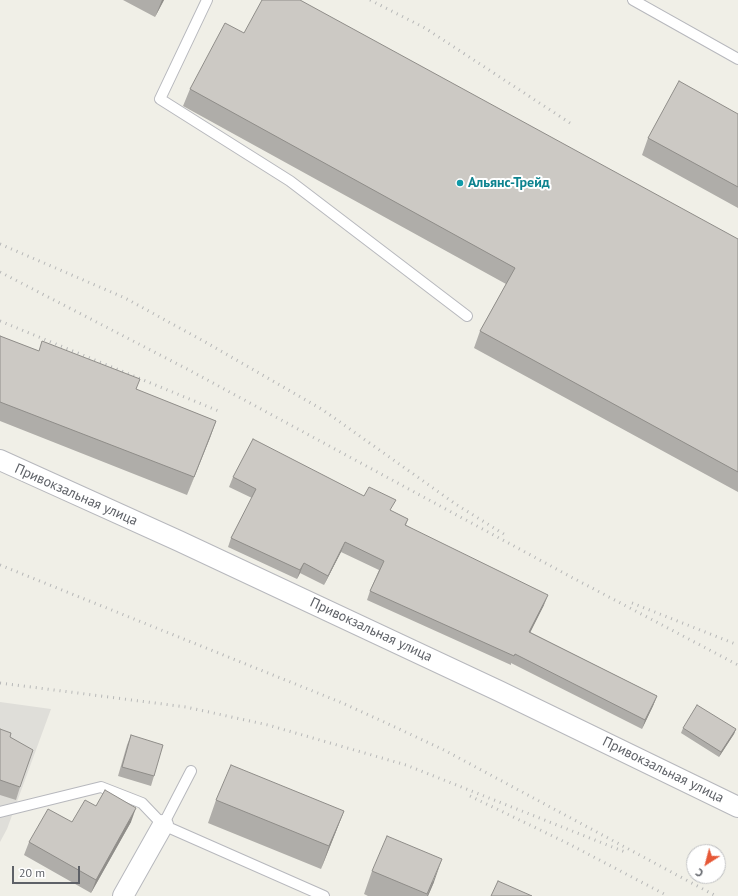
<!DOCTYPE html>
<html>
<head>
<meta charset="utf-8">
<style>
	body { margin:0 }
	#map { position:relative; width:738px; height:896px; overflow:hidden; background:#f0efe7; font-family:"PT Sans",sans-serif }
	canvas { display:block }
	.north { position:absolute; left:686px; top:844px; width:40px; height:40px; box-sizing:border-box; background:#fff; border:1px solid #bfc0c2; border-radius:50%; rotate:216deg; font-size:11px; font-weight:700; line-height:16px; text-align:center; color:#5e6167 }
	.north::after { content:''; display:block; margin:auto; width:14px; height:18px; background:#e65837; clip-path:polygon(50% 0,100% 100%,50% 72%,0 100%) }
	.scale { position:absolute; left:12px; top:866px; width:68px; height:18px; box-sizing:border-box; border:2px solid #5e6167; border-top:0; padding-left:5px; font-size:12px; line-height:14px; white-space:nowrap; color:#5e6167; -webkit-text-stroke:3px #fff; paint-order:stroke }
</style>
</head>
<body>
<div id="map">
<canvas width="738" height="896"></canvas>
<div class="north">С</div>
<div class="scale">20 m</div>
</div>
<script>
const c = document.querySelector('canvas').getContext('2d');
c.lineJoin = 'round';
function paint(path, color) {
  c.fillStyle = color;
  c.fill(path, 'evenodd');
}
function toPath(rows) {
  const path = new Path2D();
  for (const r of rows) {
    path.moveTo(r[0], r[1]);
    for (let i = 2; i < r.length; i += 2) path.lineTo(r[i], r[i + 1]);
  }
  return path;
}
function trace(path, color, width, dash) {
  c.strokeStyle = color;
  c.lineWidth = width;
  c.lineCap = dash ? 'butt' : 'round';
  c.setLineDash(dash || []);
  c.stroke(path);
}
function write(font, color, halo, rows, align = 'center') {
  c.font = font + ' "PT Sans",sans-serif';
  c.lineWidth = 4;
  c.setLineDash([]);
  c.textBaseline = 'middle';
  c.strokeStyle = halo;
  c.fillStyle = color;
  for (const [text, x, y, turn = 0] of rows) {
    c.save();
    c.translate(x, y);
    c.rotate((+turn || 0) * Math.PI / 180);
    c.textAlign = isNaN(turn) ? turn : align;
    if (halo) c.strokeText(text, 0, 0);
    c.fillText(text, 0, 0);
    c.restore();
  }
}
paint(toPath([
	[0,702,51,709,7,829,0,842]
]), '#dfded9');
const lane = toPath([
	[207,0,160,99,290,181,467,316],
	[633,0,738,59],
	[0,812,101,787,142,803,163,825,324,896],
	[163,825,191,771]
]);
const street = toPath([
	[0,460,179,541,499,691,738,807],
	[123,896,163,825]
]);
trace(lane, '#b7b8bd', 12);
trace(street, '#b7b8bd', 22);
trace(lane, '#fff', 10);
trace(street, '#fff', 20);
trace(toPath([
	[370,0,425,28,570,123],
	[0,244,125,298,207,343,323,410,457,505,507,536],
	[0,272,189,370,573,578,738,665],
	[0,321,221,412],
	[0,565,340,702,382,721,444,750,716,896],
	[632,603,738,645],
	[0,683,186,707,268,725,406,765,625,852],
	[470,796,567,843,668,896]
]), '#b7b8b8', 3, [1, 5]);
paint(toPath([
	[123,0,164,0,155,17],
	[244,33,738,239,738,492,474,348,480,331,506,284,183,106,190,89],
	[738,114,738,208,642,155,648,138],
	[0,336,216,421,187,495,0,421],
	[233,477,392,511,408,519,406,525,544,605,530,632,657,696,653,706,642,729,511,663,511,665,367,600,370,591,379,570,341,552,324,585,300,573,297,579,228,547,231,538,252,498,229,487],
	[683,728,736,729,734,734,719,757,681,733],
	[0,729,10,737,20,787,16,800,0,795],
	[131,735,154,776,151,786,118,776,127,745],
	[216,800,344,811,335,834,321,869,208,823],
	[96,806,131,822,91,893,24,855,29,842,72,822],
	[372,871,434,882,428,896,368,896,364,894]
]), '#afada9');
paint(toPath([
	[162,0,164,0,155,17],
	[216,421,210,438,187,495,194,477],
	[345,542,341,552,324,585,328,576],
	[304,563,300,573,297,579,300,570],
	[548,595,544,605,526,641,529,632],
	[657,696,653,706,642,729,645,720],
	[736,729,734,734,719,757,721,752],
	[136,808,131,822,91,893,96,880],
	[344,811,335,834,321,869,329,846],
	[442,859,434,882,428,896,427,896]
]), '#8f8d89');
const building = toPath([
	[262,0,300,0,738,239,738,472,480,331,515,268,190,89,225,23,244,33,262,0],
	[679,81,738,114,738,187,648,138,679,81],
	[0,336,39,351,42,341,140,379,136,389,216,421,194,477,0,402,0,336],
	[253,439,364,496,369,487,396,500,390,510,408,519,405,525,548,595,529,632,657,696,645,720,515,654,514,656,370,591,384,561,345,542,328,576,304,563,300,570,231,538,256,489,233,477,253,439],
	[697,705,736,729,721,752,683,728,697,705],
	[0,729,11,733,10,737,33,750,20,787,0,780,0,729],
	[131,735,163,745,154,776,122,767,131,735],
	[231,765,344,811,329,846,216,800,231,765],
	[105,790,136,808,96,880,29,842,48,809,72,822,85,800,96,806,105,790],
	[387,836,442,859,427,894,372,871,387,836],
	[498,881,532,896,491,896,498,881]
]);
paint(building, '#ccc9c4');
trace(building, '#8f8d89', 1);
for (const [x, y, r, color] of [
	[460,183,4,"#0f9aa8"]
]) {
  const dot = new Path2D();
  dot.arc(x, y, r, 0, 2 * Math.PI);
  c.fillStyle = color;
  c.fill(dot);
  trace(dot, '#fff', 1.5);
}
write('bold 14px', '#0d838f', '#fff', [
	["Альянс-Трейд",468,183]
], 'left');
write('14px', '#5e6167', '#fff', [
	["Привокзальная улица",76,495,24],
	["Привокзальная улица",371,630,25],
	["Привокзальная улица",663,770,26]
]);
</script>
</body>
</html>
